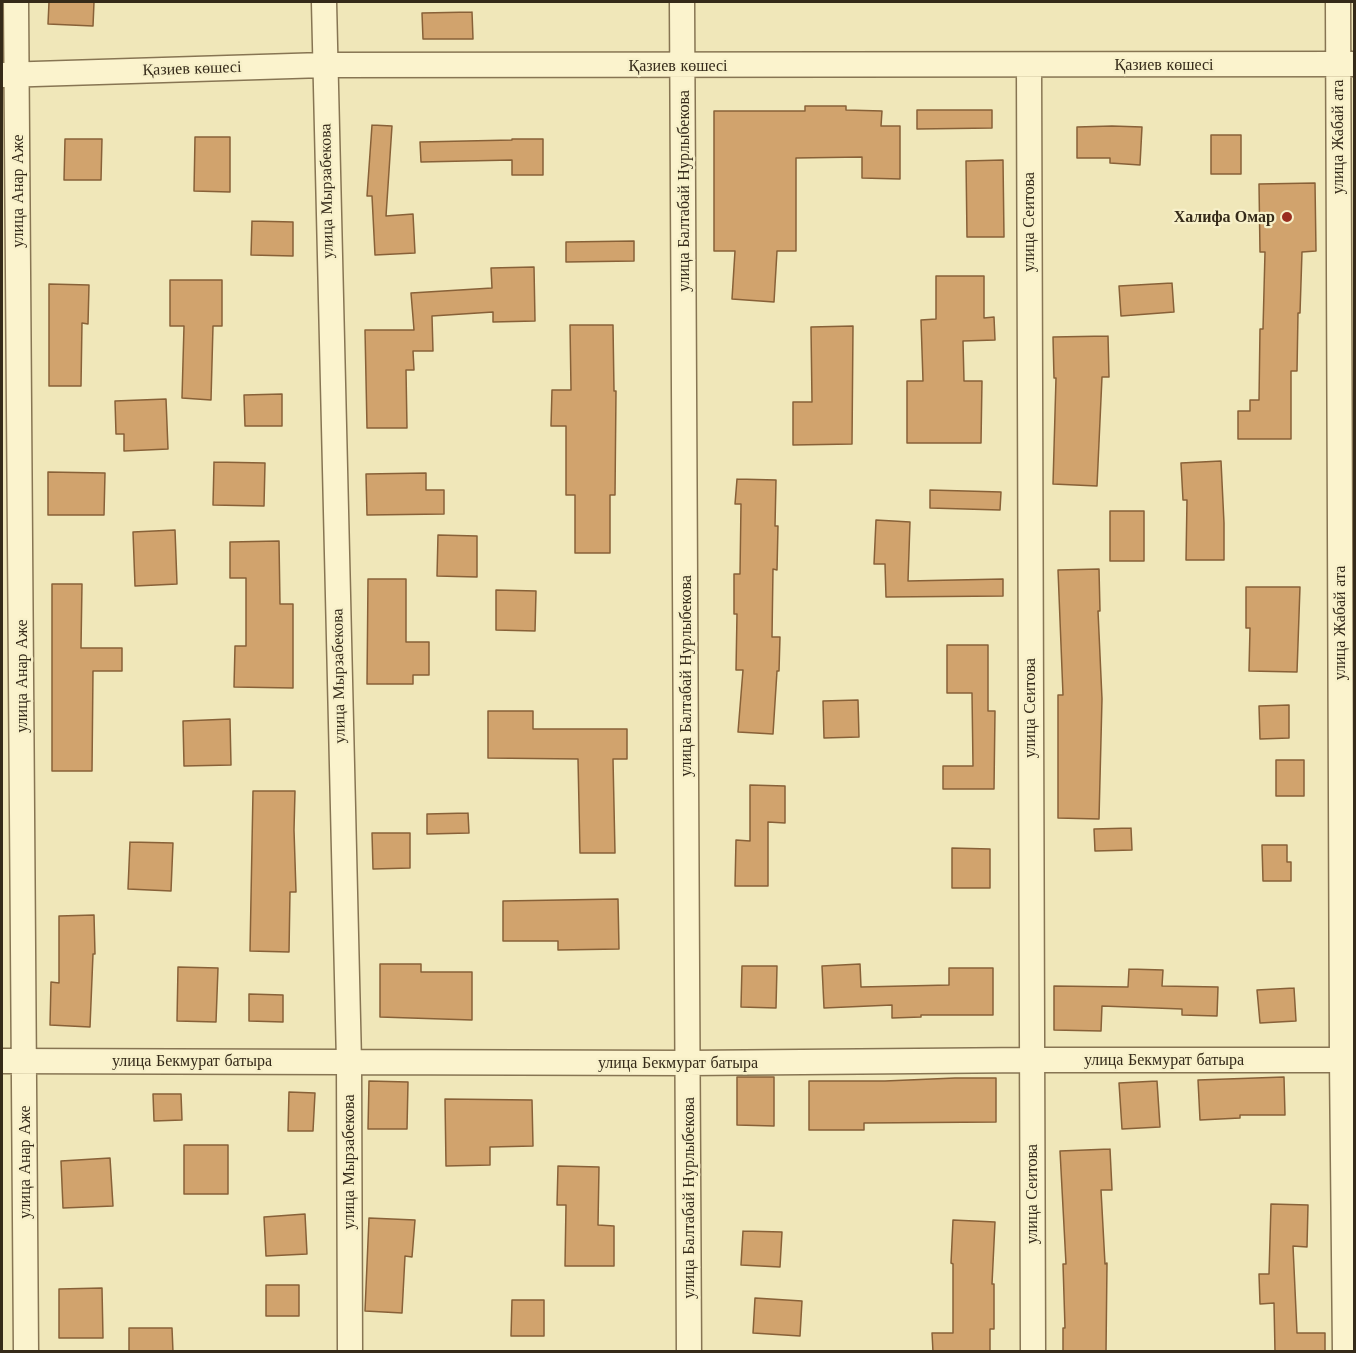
<!DOCTYPE html>
<html>
<head>
<meta charset="utf-8">
<style>
	body { margin:0 }
	#map { position:relative; width:1356px; height:1353px; overflow:hidden; background:#f0e7b9; font-family:"Libre Baskerville",serif }
	canvas { display:block }
	.frame { position:absolute; inset:0; border:3px solid #352a19; pointer-events:none }
</style>
</head>
<body>
<div id="map">
<canvas width="1356" height="1353"></canvas>
<div class="frame"></div>
</div>
<script>
const c = document.querySelector('canvas').getContext('2d');
c.lineJoin = 'round';
function paint(path, color) {
  c.fillStyle = color;
  c.fill(path, 'evenodd');
}
function toPath(rows) {
  const path = new Path2D();
  for (const r of rows) {
    path.moveTo(r[0], r[1]);
    for (let i = 2; i < r.length; i += 2) path.lineTo(r[i], r[i + 1]);
  }
  return path;
}
function trace(path, color, width, dash) {
  c.strokeStyle = color;
  c.lineWidth = width;
  c.lineCap = dash ? 'butt' : 'round';
  c.setLineDash(dash || []);
  c.stroke(path);
}
function write(font, color, halo, rows, align = 'center') {
  c.font = font + ' "Libre Baskerville",serif';
  c.lineWidth = 4.5;
  c.setLineDash([]);
  c.textBaseline = 'middle';
  c.strokeStyle = halo;
  c.fillStyle = color;
  for (const [text, x, y, turn = 0] of rows) {
    c.save();
    c.translate(x, y);
    c.rotate((+turn || 0) * Math.PI / 180);
    c.textAlign = isNaN(turn) ? turn : align;
    if (halo) c.strokeText(text, 0, 0);
    c.fillText(text, 0, 0);
    c.restore();
  }
}
const building = toPath([
	[49,2,94,2,93,26,48,24,49,2],
	[472,12,473,39,423,39,422,13,472,12],
	[805,106,846,106,846,110,882,111,881,126,900,126,900,179,862,178,862,157,796,158,796,251,777,251,774,302,732,299,735,251,714,251,714,111,805,111,805,106],
	[917,110,992,110,992,128,917,129,917,110],
	[372,125,392,126,386,216,413,214,415,253,375,255,372,196,367,196,372,125],
	[1112,126,1142,127,1140,165,1110,163,1110,158,1077,158,1077,127,1112,126],
	[1211,135,1241,135,1241,174,1211,174,1211,135],
	[195,137,230,137,230,192,194,191,195,137],
	[65,139,102,139,101,180,64,180,65,139],
	[512,139,543,139,543,175,512,175,512,160,421,162,420,142,512,140,512,139],
	[1003,160,1004,237,967,237,966,161,1003,160],
	[1315,183,1316,251,1302,252,1300,313,1298,313,1297,371,1291,371,1291,439,1238,439,1238,411,1250,411,1250,400,1259,400,1260,329,1263,329,1265,252,1260,252,1259,184,1315,183],
	[252,221,293,222,293,256,251,255,252,221],
	[634,241,634,261,566,262,566,242,634,241],
	[534,267,535,321,493,322,493,312,432,316,433,351,413,351,414,370,406,370,407,428,367,428,365,330,414,330,411,293,492,288,491,268,534,267],
	[936,276,984,276,984,318,994,317,995,340,963,341,964,381,982,381,981,443,907,443,907,381,923,381,921,320,936,319,936,276],
	[170,280,222,280,222,326,213,326,211,400,182,398,184,326,170,326,170,280],
	[1172,283,1174,312,1121,316,1119,286,1172,283],
	[49,284,89,285,88,324,82,323,81,386,49,386,49,284],
	[570,325,613,325,614,391,616,391,615,495,610,495,610,553,575,553,575,495,566,495,566,426,551,426,552,390,571,390,570,325],
	[853,326,852,444,793,445,793,402,812,402,811,327,853,326],
	[1108,336,1109,377,1102,377,1097,486,1053,484,1056,378,1054,378,1053,337,1108,336],
	[282,394,282,426,245,426,244,395,282,394],
	[166,399,168,449,124,451,124,434,116,434,115,401,166,399],
	[1221,461,1224,523,1224,560,1186,560,1187,500,1183,500,1181,463,1221,461],
	[214,462,265,463,264,506,213,505,214,462],
	[48,472,105,473,104,515,48,515,48,472],
	[426,473,426,490,444,490,444,514,367,515,366,474,426,473],
	[737,479,776,480,775,526,778,526,777,570,773,569,772,637,780,637,779,671,777,671,773,734,738,732,743,670,736,670,737,614,734,614,734,574,740,574,741,504,735,504,737,479],
	[930,490,1001,492,1000,510,930,508,930,490],
	[1110,511,1144,511,1144,561,1110,561,1110,511],
	[876,520,910,522,908,581,1003,579,1003,596,886,597,885,564,874,564,876,520],
	[175,530,177,584,135,586,133,532,175,530],
	[438,535,477,536,477,577,437,576,438,535],
	[279,541,280,604,293,604,293,688,234,687,235,646,246,646,246,578,230,578,230,542,279,541],
	[1099,569,1100,611,1098,611,1102,699,1099,819,1058,818,1058,695,1063,695,1058,570,1099,569],
	[368,579,406,579,406,642,429,642,429,675,413,675,413,684,367,684,368,579],
	[52,584,82,584,81,648,122,648,122,671,93,671,92,771,52,771,52,584],
	[1246,587,1300,587,1297,672,1249,671,1250,628,1246,628,1246,587],
	[496,590,536,591,535,631,496,630,496,590],
	[947,645,988,645,988,711,995,711,994,789,943,789,943,766,973,766,972,693,947,693,947,645],
	[858,700,859,737,824,738,823,701,858,700],
	[1289,705,1289,738,1260,739,1259,706,1289,705],
	[488,711,533,711,533,729,627,729,627,759,613,759,615,853,580,853,578,759,488,758,488,711],
	[230,719,231,765,184,766,183,721,230,719],
	[1276,760,1304,760,1304,796,1276,796,1276,760],
	[750,785,785,786,785,823,768,822,768,886,735,886,736,840,750,841,750,785],
	[253,791,295,791,294,830,296,892,290,892,289,952,250,951,253,791],
	[468,813,469,833,427,834,427,814,468,813],
	[1131,828,1132,850,1095,851,1094,829,1131,828],
	[372,833,410,833,410,868,373,869,372,833],
	[130,842,173,843,171,891,128,889,130,842],
	[1262,845,1287,845,1287,862,1291,862,1291,881,1263,881,1262,845],
	[952,848,990,849,990,888,952,888,952,848],
	[618,899,619,949,558,950,558,941,503,941,503,901,618,899],
	[94,915,95,954,93,954,90,1027,50,1025,51,982,59,983,59,916,94,915],
	[380,964,421,964,421,972,472,972,472,1020,380,1017,380,964],
	[860,964,861,987,949,985,949,968,993,968,993,1015,921,1015,921,1017,892,1018,892,1005,824,1008,822,966,860,964],
	[742,966,777,966,776,1008,741,1007,742,966],
	[178,967,218,968,216,1022,177,1021,178,967],
	[1129,969,1163,970,1162,986,1218,987,1217,1016,1182,1015,1182,1009,1102,1006,1101,1031,1054,1030,1054,986,1128,987,1129,969],
	[1294,988,1296,1021,1260,1023,1257,990,1294,988],
	[249,994,283,995,283,1022,249,1021,249,994],
	[737,1077,774,1077,774,1126,737,1125,737,1077],
	[1284,1077,1285,1115,1240,1115,1240,1118,1200,1120,1198,1080,1284,1077],
	[955,1078,996,1078,996,1122,864,1123,864,1130,809,1130,809,1081,885,1081,955,1078],
	[369,1081,408,1082,407,1129,368,1129,369,1081],
	[1157,1081,1160,1127,1122,1129,1119,1083,1157,1081],
	[289,1092,315,1093,313,1131,288,1131,289,1092],
	[153,1094,181,1094,182,1120,154,1121,153,1094],
	[445,1099,532,1100,533,1146,490,1147,490,1165,446,1166,445,1099],
	[184,1145,228,1145,228,1194,184,1194,184,1145],
	[1110,1149,1112,1190,1101,1190,1105,1264,1107,1263,1106,1352,1063,1352,1063,1328,1065,1328,1063,1264,1066,1264,1060,1151,1110,1149],
	[110,1158,113,1206,63,1208,61,1161,110,1158],
	[558,1166,599,1167,598,1225,614,1226,614,1266,565,1266,566,1205,557,1205,558,1166],
	[1271,1204,1308,1205,1307,1247,1293,1246,1297,1333,1325,1333,1325,1352,1275,1352,1274,1303,1260,1304,1259,1274,1269,1274,1271,1204],
	[305,1214,307,1254,266,1256,264,1217,305,1214],
	[369,1218,415,1220,412,1257,405,1256,402,1313,365,1311,369,1218],
	[953,1220,995,1222,992,1284,994,1284,994,1329,990,1329,990,1352,933,1352,932,1333,953,1333,953,1264,951,1263,953,1220],
	[743,1231,782,1232,780,1267,741,1265,743,1231],
	[266,1285,299,1285,299,1316,266,1316,266,1285],
	[102,1288,103,1338,59,1338,59,1289,102,1288],
	[755,1298,802,1301,800,1336,753,1333,755,1298],
	[512,1300,544,1300,544,1336,511,1336,512,1300],
	[129,1328,172,1328,173,1352,129,1352,129,1328]
]);
paint(building, '#d1a36d');
trace(building, '#886138', 1.5);
const minor = toPath([
	[16,2,26,1352],
	[324,2,349,1062,350,1352],
	[682,2,689,1352],
	[1338,2,1342,1061,1345,1352],
	[1029,65,1033,1352],
	[2,75,324,65,1354,64],
	[2,1061,688,1063,1031,1060,1354,1060]
]);
trace(minor, '#877553', 27);
trace(minor, '#fbf3cd', 24);
for (const [x, y, r, color] of [
	[1287,217,6,"#9a2e20"]
]) {
  const dot = new Path2D();
  dot.arc(x, y, r, 0, 2 * Math.PI);
  c.fillStyle = color;
  c.fill(dot);
  trace(dot, '#f7f0c9', 2);
}
write('16px', '#352a19', '#f7f0c9', [
	["Қазиев көшесі",1164,65],
	["Қазиев көшесі",678,66],
	["Қазиев көшесі",192,69,-2],
	["улица Жабай ата",1338,137,-90],
	["улица Анар Аже",18,191,-90],
	["улица Мырзабекова",327,191,-91],
	["улица Балтабай Нурлыбекова",684,191,-90],
	["улица Сеитова",1029,222,-90],
	["улица Жабай ата",1340,623,-90],
	["улица Анар Аже",22,676,-90],
	["улица Мырзабекова",339,676,-91],
	["улица Балтабай Нурлыбекова",686,676,-90],
	["улица Сеитова",1030,708,-90],
	["улица Бекмурат батыра",1164,1060],
	["улица Бекмурат батыра",192,1061],
	["улица Бекмурат батыра",678,1063],
	["улица Анар Аже",25,1162,-90],
	["улица Мырзабекова",349,1162,-90],
	["улица Сеитова",1032,1194,-90],
	["улица Балтабай Нурлыбекова",689,1198,-90]
]);
write('bold 16px', '#352a19', '#f7f0c9', [
	["Халифа Омар",1275,217]
], 'right');
</script>
</body>
</html>
